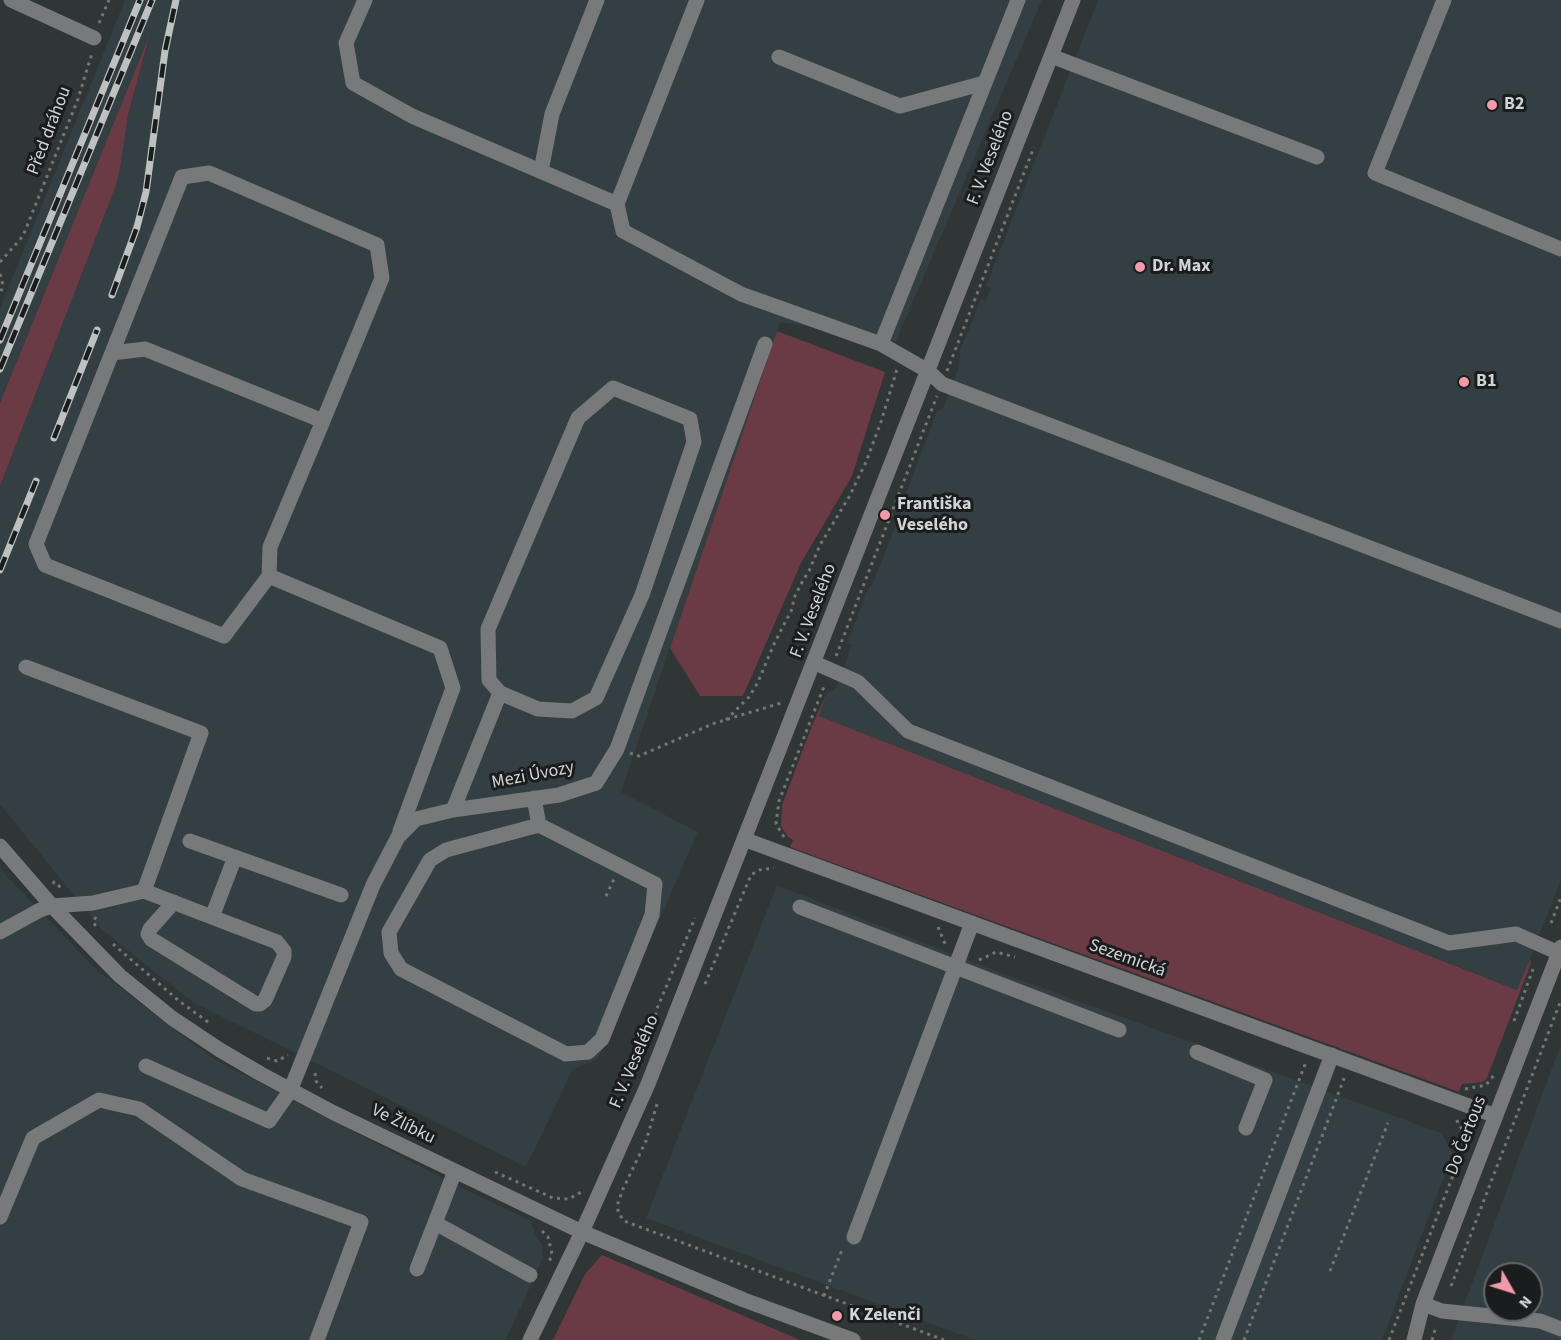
<!DOCTYPE html>
<html>
<head>
<meta charset="utf-8">
<style>
	body { margin:0 }
	#map { position:relative; width:1561px; height:1340px; overflow:hidden; background:#303536; font-family:"Source Sans 3",sans-serif }
	canvas { display:block }
	.north { position:absolute; left:1483px; top:1262px; width:60px; height:60px; box-sizing:border-box; background:#1a1c1d; border:2px solid #636667; border-radius:50%; rotate:129deg; font-size:16px; font-weight:700; line-height:24px; text-align:center; color:#d1d4d5 }
	.north::after { content:''; display:block; margin:auto; width:21px; height:27px; background:#f39aaa; clip-path:polygon(50% 0,100% 100%,50% 72%,0 100%) }
</style>
</head>
<body>
<div id="map">
<canvas width="1561" height="1340"></canvas>
<div class="north">N</div>
</div>
<script>
const c = document.querySelector('canvas').getContext('2d');
c.lineJoin = 'round';
function paint(path, color) {
  c.fillStyle = color;
  c.fill(path, 'evenodd');
}
function toPath(rows) {
  const path = new Path2D();
  for (const r of rows) {
    path.moveTo(r[0], r[1]);
    for (let i = 2; i < r.length; i += 2) path.lineTo(r[i], r[i + 1]);
  }
  return path;
}
function trace(path, color, width, dash) {
  c.strokeStyle = color;
  c.lineWidth = width;
  c.lineCap = dash ? 'butt' : 'round';
  c.setLineDash(dash || []);
  c.stroke(path);
}
function write(font, color, halo, rows, align = 'center') {
  c.font = font + ' "Source Sans 3",sans-serif';
  c.lineWidth = 6;
  c.setLineDash([]);
  c.textBaseline = 'middle';
  c.strokeStyle = halo;
  c.fillStyle = color;
  for (const [text, x, y, turn = 0] of rows) {
    c.save();
    c.translate(x, y);
    c.rotate((+turn || 0) * Math.PI / 180);
    c.textAlign = isNaN(turn) ? turn : align;
    if (halo) c.strokeText(text, 0, 0);
    c.fillText(text, 0, 0);
    c.restore();
  }
}
paint(toPath([
	[125,0,1042,0,896,341,780,322,621,792,698,832,598,1059,573,1069,526,1167,194,1003,101,929,0,804,0,486,116,185,120,169,128,115,150,36,0,403,0,308],
	[1098,0,1561,0,1561,880,1518,990,819,716,827,693,835,689,841,674,852,645,847,643,868,589,872,585,904,505,903,501,937,411,943,408,959,366,960,351,981,299,986,301,991,288,986,286],
	[0,869,97,970,214,1059,450,1182,531,1221,536,1236,542,1244,543,1258,506,1340,0,1340],
	[777,885,993,970,1441,1133,1453,1153,1382,1340,975,1340,646,1218],
	[1561,1044,1561,1340,1451,1340],
	[1495,1274,1531,1274,1531,1310,1495,1310]
]), '#333f43');
paint(toPath([
	[150,34,128,115,120,169,116,185,0,486,0,403],
	[777,331,885,372,852,476,801,563,743,696,700,696,670,648],
	[827,693,819,716,1517,990,1530,959,1531,963,1487,1078,1483,1082,1462,1084,1459,1092,790,847,793,840,788,837,781,826,782,805,813,723],
	[602,1255,800,1340,553,1340,585,1274]
]), '#6a3b44');
trace(toPath([
	[99,23,109,0],
	[0,262,23,236,78,99,92,53],
	[0,274,3,285,0,295],
	[947,371,1034,147],
	[836,656,937,396],
	[726,720,749,697,758,682,774,644,792,609,794,598,801,584,809,571,820,545,849,497,866,462,881,422,897,369],
	[630,753,639,756,715,723,781,703],
	[784,837,776,824,779,801,825,684],
	[53,884,54,882,64,890],
	[606,896,614,879],
	[96,917,93,922,98,929],
	[1551,923,1561,897],
	[938,927,946,946],
	[113,944,179,1001,208,1022],
	[979,960,996,952,1015,957],
	[705,984,751,875,759,870,774,868],
	[1514,1021,1533,969],
	[655,1023,656,1011,695,918],
	[267,1058,277,1061,288,1055],
	[315,1073,316,1081,322,1088],
	[1465,1089,1486,1085,1494,1075],
	[657,1104,646,1141,623,1189,618,1203,618,1212,624,1221,944,1340],
	[495,1172,553,1198,569,1199,583,1191],
	[542,1231,548,1237,552,1254,549,1262],
	[1330,1271,1388,1123],
	[1451,1286,1561,1000],
	[824,1296,843,1247],
	[1199,1340,1306,1062],
	[1244,1340,1345,1076],
	[1389,1340,1459,1160,1464,1133,1455,1117],
	[1432,1340,1435,1330]
]), '#727677', 3, [3, 4.5]);
trace(toPath([
	[11,0,94,38],
	[365,0,346,43,353,83,412,116,617,204,623,231,741,294,881,344],
	[1018,0,881,344,928,371,942,384,1561,621],
	[1444,0,1375,173,1561,249],
	[1051,56,1317,157],
	[779,57,900,106,984,83],
	[541,171,552,114,597,0],
	[617,204,697,0],
	[112,353,145,349,323,421,270,547,269,576,224,636,45,565,36,544,182,177,209,173,377,245,382,278,323,421],
	[269,576,440,648,453,688,400,831],
	[815,663,858,682,908,731,1449,943,1516,934,1559,953],
	[534,798,539,825,655,884,652,915,602,1039,588,1052,566,1054,401,969,391,953,389,932,430,860,446,850,539,825],
	[453,810,500,693,489,680,488,629,578,418,613,388,690,419,694,442,642,595,596,698,572,711,538,709,500,693],
	[746,840,1496,1116],
	[190,841,341,895],
	[0,846,52,906,120,976,172,1018,220,1050,261,1074,334,1113,582,1232,744,1300,853,1340],
	[144,891,277,942,284,951,284,957,265,1000,260,1004,256,1004,151,939,148,934,150,929,174,902],
	[800,907,1119,1030],
	[212,917,235,857],
	[0,932,40,910,52,906,93,903,144,891,201,733,26,667],
	[1197,1052,1265,1080,1246,1128],
	[146,1066,269,1121,290,1091,373,885,398,837,416,819,453,810,559,795,596,783,617,749,765,344],
	[455,1171,435,1223,530,1275],
	[0,1217,33,1138,99,1100,139,1109,242,1179,361,1222,317,1340],
	[854,1237,972,923],
	[417,1269,435,1223],
	[1423,1304,1442,1311,1540,1321,1561,1329],
	[530,1340,582,1232,648,1084,1073,0],
	[1223,1340,1332,1055],
	[1414,1340,1423,1304,1561,947]
]), '#77797a', 15);
const rail = toPath([
	[112,295,137,227,146,192,165,51,176,0],
	[0,340,140,0],
	[0,369,152,0],
	[54,438,97,330],
	[0,570,36,481]
]);
trace(rail, '#bec1c2', 7);
trace(rail, '#1a1c1d', 4.5, [14]);
for (const [x, y, r, color] of [
	[1492,105,6,"#f39aaa"],
	[1140,267,6,"#f39aaa"],
	[1464,382,6,"#f39aaa"],
	[885,515,6,"#f39aaa"],
	[837,1316,6,"#f39aaa"]
]) {
  const dot = new Path2D();
  dot.arc(x, y, r, 0, 2 * Math.PI);
  c.fillStyle = color;
  c.fill(dot);
  trace(dot, '#1a1c1d', 2);
}
write('bold 18px', '#d1d4d5', '#1a1c1d', [
	["B2",1504,105],
	["Dr. Max",1152,267],
	["B1",1476,382],
	["Františka",897,505],
	["Veselého",897,526],
	["K Zelenči",849,1316]
], 'left');
write('18px', '#d1d4d5', '#1a1c1d', [
	["Před dráhou",50,131,-69],
	["F. V. Veselého",991,158,-69],
	["F. V. Veselého",814,611,-69],
	["Mezi Úvozy",533,776,-11],
	["Sezemická",1127,959,20],
	["F. V. Veselého",635,1062,-67],
	["Ve Žlíbku",403,1125,26],
	["Do Čertous",1467,1136,-69]
]);
</script>
</body>
</html>
